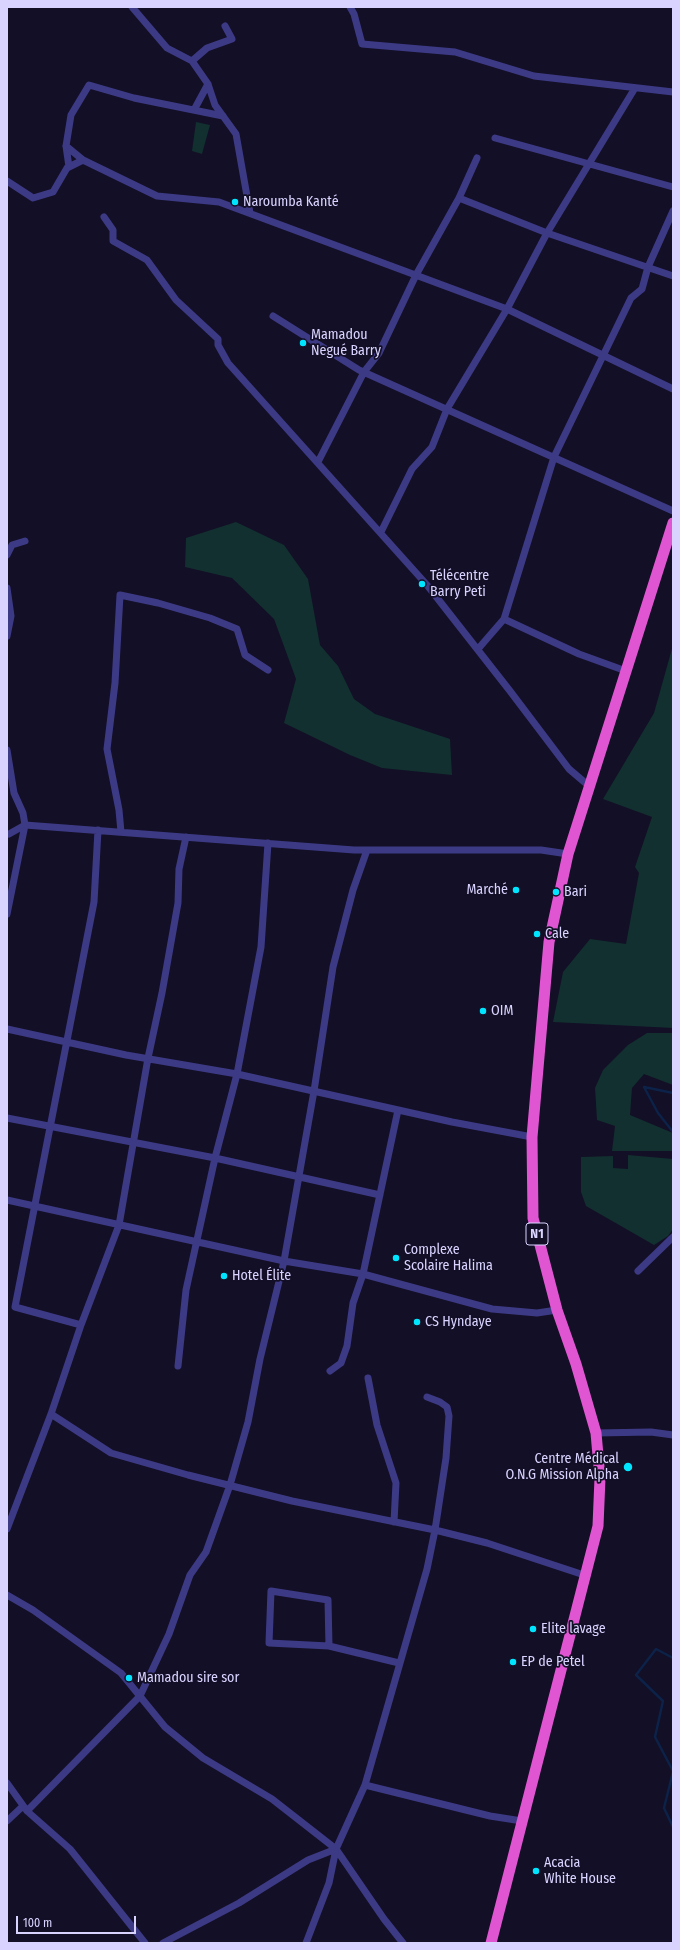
<!DOCTYPE html>
<html>
<head>
<meta charset="utf-8">
<style>
	body { margin:0 }
	#map { position:relative; width:680px; height:1950px; overflow:hidden; background:#130f26; font-family:"Fira Sans Condensed",sans-serif }
	canvas { display:block }
	.frame { position:absolute; inset:0; border:8px solid #d9d4ff; pointer-events:none }
	.scale { position:absolute; left:16px; top:1916px; width:120px; height:18px; box-sizing:border-box; border:2px solid #d9d4ff; border-top:0; padding-left:5px; font-size:12px; line-height:14px; white-space:nowrap; color:#d9d4ff; -webkit-text-stroke:3px #130f26; paint-order:stroke }
</style>
</head>
<body>
<div id="map">
<canvas width="680" height="1950"></canvas>
<div class="frame"></div>
<div class="scale">100 m</div>
</div>
<script>
const c = document.querySelector('canvas').getContext('2d');
c.lineJoin = 'round';
function paint(path, color) {
  c.fillStyle = color;
  c.fill(path, 'evenodd');
}
function toPath(rows) {
  const path = new Path2D();
  for (const r of rows) {
    path.moveTo(r[0], r[1]);
    for (let i = 2; i < r.length; i += 2) path.lineTo(r[i], r[i + 1]);
  }
  return path;
}
function trace(path, color, width, dash) {
  c.strokeStyle = color;
  c.lineWidth = width;
  c.lineCap = dash ? 'butt' : 'round';
  c.setLineDash(dash || []);
  c.stroke(path);
}
function write(font, color, halo, rows, align = 'center') {
  c.font = font + ' "Fira Sans Condensed",sans-serif';
  c.lineWidth = 3.5;
  c.setLineDash([]);
  c.textBaseline = 'middle';
  c.strokeStyle = halo;
  c.fillStyle = color;
  for (const [text, x, y, turn = 0] of rows) {
    c.save();
    c.translate(x, y);
    c.rotate((+turn || 0) * Math.PI / 180);
    c.textAlign = isNaN(turn) ? turn : align;
    if (halo) c.strokeText(text, 0, 0);
    c.fillText(text, 0, 0);
    c.restore();
  }
}
paint(toPath([
	[196,122,210,125,202,154,192,151],
	[236,522,284,545,308,579,320,645,338,666,354,699,375,714,450,739,452,775,382,768,350,755,284,723,296,679,274,619,232,578,185,567,186,538],
	[673,645,673,1028,553,1022,563,972,590,939,626,944,639,873,635,867,652,817,603,799,654,713],
	[647,1033,673,1033,673,1085,644,1074,632,1088,630,1115,673,1133,673,1151,612,1151,615,1126,597,1120,595,1088,603,1070,628,1045],
	[628,1155,673,1159,673,1229,668,1236,654,1245,586,1206,581,1192,581,1157,613,1156,613,1168,628,1169]
]), '#12302f');
trace(toPath([
	[673,1093,644,1087,658,1113,673,1132],
	[673,1658,656,1649,636,1675,663,1701,655,1737,673,1771],
	[673,1772,664,1808,673,1827]
]), '#0c2248', 2.5);
trace(toPath([
	[132,7,167,48,192,61,208,84,215,105,236,134,250,213],
	[350,7,354,14,362,44,455,52,534,76,673,92],
	[192,61,207,48,232,39,225,26],
	[194,110,208,84],
	[495,138,673,187],
	[66,146,83,160],
	[69,167,66,146,71,115,89,85,134,98,223,116],
	[7,181,33,198,53,192,67,168,83,160,157,196,219,202,507,309,673,389],
	[459,198,547,233,673,276],
	[104,217,113,230,113,241,147,260,176,300,218,339,218,345,228,363,427,585,510,691,569,769,589,786],
	[273,316,359,370,673,511],
	[318,462,364,372,379,353,416,275,459,198,477,158],
	[381,532,412,469,432,447,447,409,507,309,547,233,635,88],
	[7,555,12,545,25,541],
	[7,588,11,616,7,636],
	[504,619,579,654,626,671],
	[478,649,504,619,554,457,631,298,642,289,648,267,673,211],
	[7,750,14,793,23,813,25,825,7,914],
	[121,832,119,810,107,749,115,683,120,595,158,603,210,618,237,629,245,655,268,670],
	[9,834,25,825,354,850,541,850,568,854],
	[7,1029,126,1055,237,1074,452,1122,532,1137],
	[7,1118,215,1158,380,1195],
	[7,1200,284,1261,363,1274,492,1309,537,1313,557,1310],
	[638,1271,673,1237],
	[81,1325,15,1307,94,902,98,830],
	[178,1366,186,1290,215,1158,237,1074,261,947,268,843],
	[330,1371,341,1363,347,1346,353,1303,363,1274,398,1110],
	[368,1378,377,1425,396,1483,394,1522],
	[51,1414,111,1453,188,1475,292,1501,435,1530,487,1543,587,1576],
	[596,1433,651,1432,673,1435],
	[7,1529,51,1414,81,1325,119,1225,148,1058,162,993,178,903,179,869,186,837],
	[7,1595,33,1610,121,1673,165,1727,203,1758,272,1799,336,1849,384,1919,403,1943],
	[329,1646,328,1600,271,1591,269,1643,329,1646,399,1663],
	[7,1783,27,1811,70,1849,145,1943],
	[365,1785,490,1816,522,1821],
	[27,1811,140,1696,169,1634,190,1575,206,1552,230,1485,248,1422,260,1359,284,1261,314,1091,333,967,353,890,367,850],
	[7,1821,23,1806],
	[163,1943,239,1903,308,1860,336,1849],
	[306,1943,329,1883,336,1849,365,1785,427,1569,435,1530,446,1458,449,1416,447,1407,440,1402,427,1397]
]), '#3d3a85', 7);
trace(toPath([
	[491,1943,598,1526,600,1478,596,1433,576,1364,557,1310,533,1218,532,1137,549,942,568,854,673,523]
]), '#e055d1', 11);
for (const [x, y, r, color] of [
	[235,202,4,"#00e5ff"],
	[303,343,4,"#00e5ff"],
	[422,584,4,"#00e5ff"],
	[516,890,4,"#00e5ff"],
	[556,892,4,"#00e5ff"],
	[537,934,4,"#00e5ff"],
	[483,1011,4,"#00e5ff"],
	[396,1258,4,"#00e5ff"],
	[224,1276,4,"#00e5ff"],
	[417,1322,4,"#00e5ff"],
	[628,1467,5,"#00e5ff"],
	[533,1629,4,"#00e5ff"],
	[513,1662,4,"#00e5ff"],
	[129,1678,4,"#00e5ff"],
	[536,1871,4,"#00e5ff"]
]) {
  const dot = new Path2D();
  dot.arc(x, y, r, 0, 2 * Math.PI);
  c.fillStyle = color;
  c.fill(dot);
  trace(dot, '#130f26', 1.5);
}
for (const [x, y, w] of [
	[537,1234,22]
]) {
  const box = new Path2D();
  box.roundRect(x - w / 2, y - 11, w, 22, 3);
  c.fillStyle = '#130f26';
  c.fill(box);
  trace(box, '#d9d4ff', 1);
}
write('bold 13px', '#d9d4ff', null, [
	["N1",537,1234]
]);
write('14px', '#d9d4ff', '#130f26', [
	["Naroumba Kanté",243,202],
	["Mamadou",311,335],
	["Negué Barry",311,351],
	["Télécentre",430,576],
	["Barry Peti",430,592],
	["Marché",508,890,"right"],
	["Bari",564,892],
	["Cale",545,934],
	["OIM",491,1011],
	["Complexe",404,1250],
	["Scolaire Halima",404,1266],
	["Hotel Élite",232,1276],
	["CS Hyndaye",425,1322],
	["Centre Médical",619,1459,"right"],
	["O.N.G Mission Alpha",619,1475,"right"],
	["Elite lavage",541,1629],
	["EP de Petel",521,1662],
	["Mamadou sire sor",137,1678],
	["Acacia",544,1863],
	["White House",544,1879]
], 'left');
</script>
</body>
</html>
